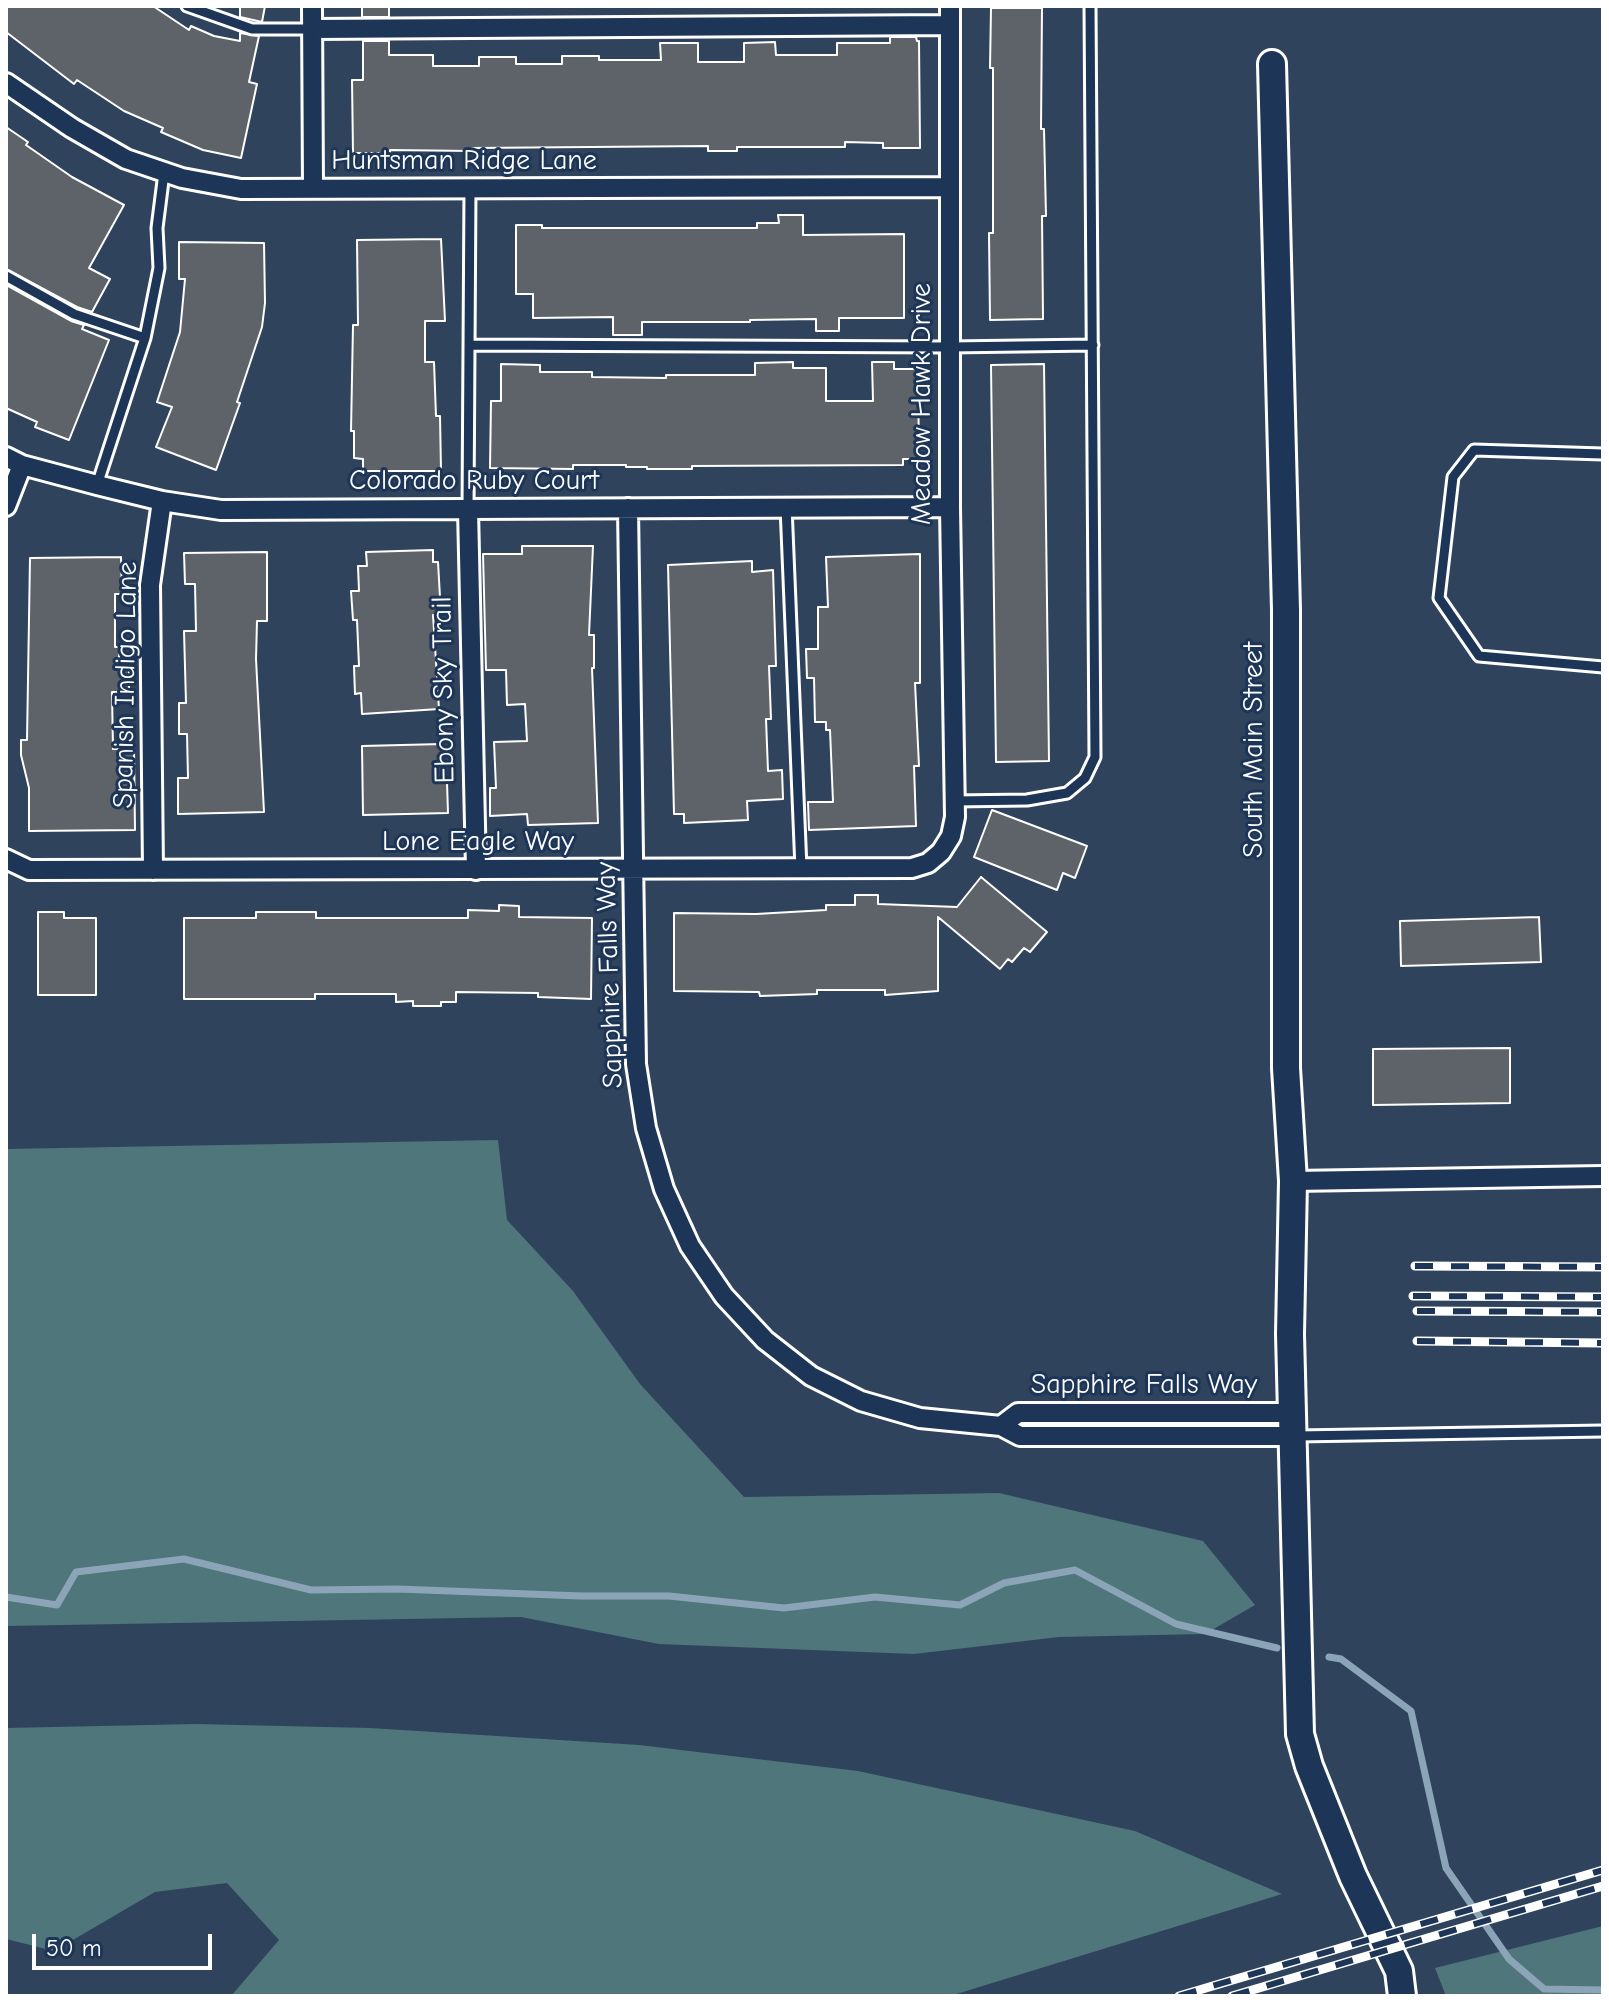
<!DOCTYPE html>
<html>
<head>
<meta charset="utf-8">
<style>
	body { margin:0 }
	#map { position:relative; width:1609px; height:2002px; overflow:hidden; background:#30435c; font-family:"Comic Neue",sans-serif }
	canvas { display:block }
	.frame { position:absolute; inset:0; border:8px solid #fff; pointer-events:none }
	.scale { position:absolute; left:32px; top:1934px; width:180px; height:36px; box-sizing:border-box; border:4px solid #fff; border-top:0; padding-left:10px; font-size:24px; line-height:28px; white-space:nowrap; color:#fff; -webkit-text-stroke:6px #1d3557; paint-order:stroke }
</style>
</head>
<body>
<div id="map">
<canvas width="1609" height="2002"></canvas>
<div class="frame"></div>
<div class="scale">50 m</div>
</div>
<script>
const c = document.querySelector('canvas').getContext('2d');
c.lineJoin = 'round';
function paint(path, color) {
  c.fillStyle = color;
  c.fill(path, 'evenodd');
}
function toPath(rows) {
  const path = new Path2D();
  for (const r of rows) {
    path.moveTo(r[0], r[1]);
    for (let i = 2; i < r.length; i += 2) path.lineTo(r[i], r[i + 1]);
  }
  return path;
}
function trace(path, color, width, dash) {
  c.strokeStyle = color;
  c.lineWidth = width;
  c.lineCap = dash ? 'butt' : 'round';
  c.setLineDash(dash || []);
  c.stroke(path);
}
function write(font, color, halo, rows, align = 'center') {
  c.font = font + ' "Comic Neue",sans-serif';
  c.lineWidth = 6;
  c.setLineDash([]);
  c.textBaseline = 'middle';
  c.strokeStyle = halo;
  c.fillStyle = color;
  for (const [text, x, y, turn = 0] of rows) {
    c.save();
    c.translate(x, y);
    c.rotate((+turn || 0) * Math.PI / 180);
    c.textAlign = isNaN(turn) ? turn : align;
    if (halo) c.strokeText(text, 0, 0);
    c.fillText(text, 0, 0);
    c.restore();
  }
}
paint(toPath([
	[498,1140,507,1220,573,1291,640,1384,744,1497,999,1493,1203,1541,1255,1605,1205,1634,1059,1637,914,1654,659,1644,521,1617,6,1626,6,1149],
	[195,1724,370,1728,639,1745,858,1771,1135,1831,1282,1894,950,1996,231,1996,279,1940,227,1883,155,1892,54,1951,6,1939,6,1728],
	[1603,1926,1603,1996,1446,1996,1435,1968]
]), '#4e767b');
trace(toPath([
	[6,1597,57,1605,76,1572,184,1559,311,1590,398,1589,581,1596,669,1596,784,1608,875,1597,960,1605,1004,1583,1075,1570,1176,1624,1277,1648],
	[1329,1657,1341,1659,1411,1711,1446,1868,1509,1959,1544,1989,1603,1990]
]), '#8ca4b7', 7);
const building = toPath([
	[6,6,153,6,189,30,191,26,214,36,240,41,240,33,259,36,249,82,257,84,241,158,203,150,161,132,163,128,124,111,77,80,74,84,6,32,6,6],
	[240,6,265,6,262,22,240,17,240,6],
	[362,6,389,6,389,17,362,17,362,6],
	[991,8,1042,8,1041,129,1044,129,1046,216,1042,216,1043,319,990,320,989,233,993,233,993,68,990,68,991,8],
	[890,37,916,37,917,41,919,41,920,148,883,148,883,143,845,142,845,147,737,147,737,151,708,151,708,146,472,148,472,151,390,150,390,153,353,153,352,80,363,80,363,41,389,41,389,55,433,55,433,66,479,66,479,57,516,57,516,64,562,64,562,56,599,56,599,60,661,60,660,43,698,43,698,62,744,62,744,43,775,42,776,55,837,55,837,43,890,43,890,37],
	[6,127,28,142,26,145,72,177,124,205,89,268,110,279,92,312,77,307,6,269,6,127],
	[778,215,803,215,803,235,904,234,904,318,839,318,839,331,816,331,816,319,750,320,750,322,642,322,642,335,613,335,613,317,533,318,533,294,516,294,516,225,542,225,542,228,757,228,757,223,779,223,778,215],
	[441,239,445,321,425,321,425,362,434,362,436,416,440,416,441,471,363,471,363,459,354,458,354,431,351,431,353,325,358,325,357,240,441,239],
	[179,242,264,243,265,303,262,327,237,402,240,403,216,470,156,447,172,407,157,402,180,332,185,279,179,279,179,242],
	[6,285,71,321,84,325,82,329,109,340,69,440,35,427,37,422,6,408,6,285],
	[793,362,793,368,826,368,826,401,873,401,872,362,894,362,894,369,918,369,919,459,903,459,903,465,692,466,692,469,647,469,647,467,626,467,626,465,573,465,573,469,490,468,491,401,501,401,501,364,540,365,540,372,592,372,592,377,666,378,666,375,755,375,755,363,793,362],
	[1044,364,1049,761,996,762,991,365,1044,364],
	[522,546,593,546,589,635,594,635,594,668,592,668,598,823,528,825,527,814,490,816,490,788,496,788,494,742,527,741,525,704,507,705,506,670,486,670,483,554,522,554,522,546],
	[433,550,433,562,438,562,441,615,433,615,439,709,362,714,361,693,355,694,354,666,359,666,357,620,353,620,351,591,359,591,358,566,367,566,366,552,433,550],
	[267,552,267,621,257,621,256,659,264,812,178,814,178,778,188,778,187,734,179,734,179,703,186,703,184,631,196,631,195,584,185,584,184,553,267,552],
	[920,554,920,683,915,683,919,766,914,766,916,826,809,830,808,802,833,802,830,730,826,730,826,722,815,722,814,678,807,678,806,649,818,649,818,607,828,607,826,557,920,554],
	[121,557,122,594,115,594,115,647,119,647,119,661,129,661,129,692,112,692,113,749,134,749,135,830,29,831,29,788,21,755,21,740,27,740,30,558,121,557],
	[752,561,752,572,773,570,776,666,769,666,771,719,766,719,768,771,782,770,783,799,747,801,748,820,684,823,684,814,674,814,668,565,752,561],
	[442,744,443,782,447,782,448,813,363,815,362,746,442,744],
	[992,810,1087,846,1075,878,1063,873,1057,890,974,857,992,810],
	[981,877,1047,932,1030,952,1024,948,1012,962,1008,959,1000,969,938,917,938,991,885,995,885,990,817,990,817,994,760,996,759,992,674,991,674,913,756,914,826,910,826,905,855,905,855,895,878,895,878,904,957,907,981,877],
	[499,905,519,906,519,917,592,918,591,999,538,997,538,993,456,992,456,1002,441,1002,441,1006,413,1006,413,1001,396,1002,396,994,315,994,315,999,184,999,184,918,256,918,256,912,316,912,316,918,468,918,468,910,499,911,499,905],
	[38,912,64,912,64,918,96,918,96,995,38,995,38,912],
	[1539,917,1541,962,1401,966,1400,921,1539,917],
	[1510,1048,1510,1103,1373,1105,1373,1049,1510,1048]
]);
paint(building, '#5d6368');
trace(building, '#fff', 2);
const lane = toPath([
	[187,6,252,29,312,29],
	[6,276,74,314,145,338],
	[469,345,949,347,1093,345],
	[1603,454,1474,450,1453,477,1439,598,1479,656,1603,667],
	[97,485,145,338,159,268,157,228,164,173],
	[786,506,801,869],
	[468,509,470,189],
	[954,801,1027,800,1067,793,1085,778,1095,757,1090,6],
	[1297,1436,1603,1431]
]);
const street = toPath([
	[312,6,313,189],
	[312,29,950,25],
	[6,83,72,128,126,159,182,178,241,189,949,187],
	[6,457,22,465,97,485,162,501,221,510,950,507],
	[6,506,22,465],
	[628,508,636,1064,646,1128,664,1189,690,1246,724,1296,765,1340,811,1376,861,1401,920,1418,1001,1426,1020,1436,1293,1436],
	[468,509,476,870],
	[6,859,29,870,912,868,928,863,941,852,951,836,955,817,950,507,950,6],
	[153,870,150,585,162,501],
	[1293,1181,1603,1176],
	[1001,1426,1018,1413,1293,1413]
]);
const secondary = toPath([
	[1272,64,1286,610,1286,1068,1293,1181,1290,1334,1300,1734,1309,1766,1353,1876,1399,1971,1402,1996]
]);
trace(lane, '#fff', 15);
trace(street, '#fff', 24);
trace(secondary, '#fff', 32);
trace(lane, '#1d3557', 9);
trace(street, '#1d3557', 18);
trace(secondary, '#1d3557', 26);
const rail = toPath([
	[1415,1266,1603,1267],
	[1413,1296,1603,1297],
	[1417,1311,1603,1312],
	[1417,1341,1603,1343],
	[1179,1996,1603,1870],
	[1232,1996,1603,1886]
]);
trace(rail, '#fff', 9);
trace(rail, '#1d3557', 6, [18]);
write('28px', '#fff', '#1d3557', [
	["Huntsman Ridge Lane",464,161],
	["Meadow Hawk Drive",922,404,-90],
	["Colorado Ruby Court",474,481],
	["Spanish Indigo Lane",126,685,-89],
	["Ebony Sky Trail",444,690,-91],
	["South Main Street",1254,750,-90],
	["Lone Eagle Way",478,842],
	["Sapphire Falls Way",610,975,-92],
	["Sapphire Falls Way",1144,1385]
]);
</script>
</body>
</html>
